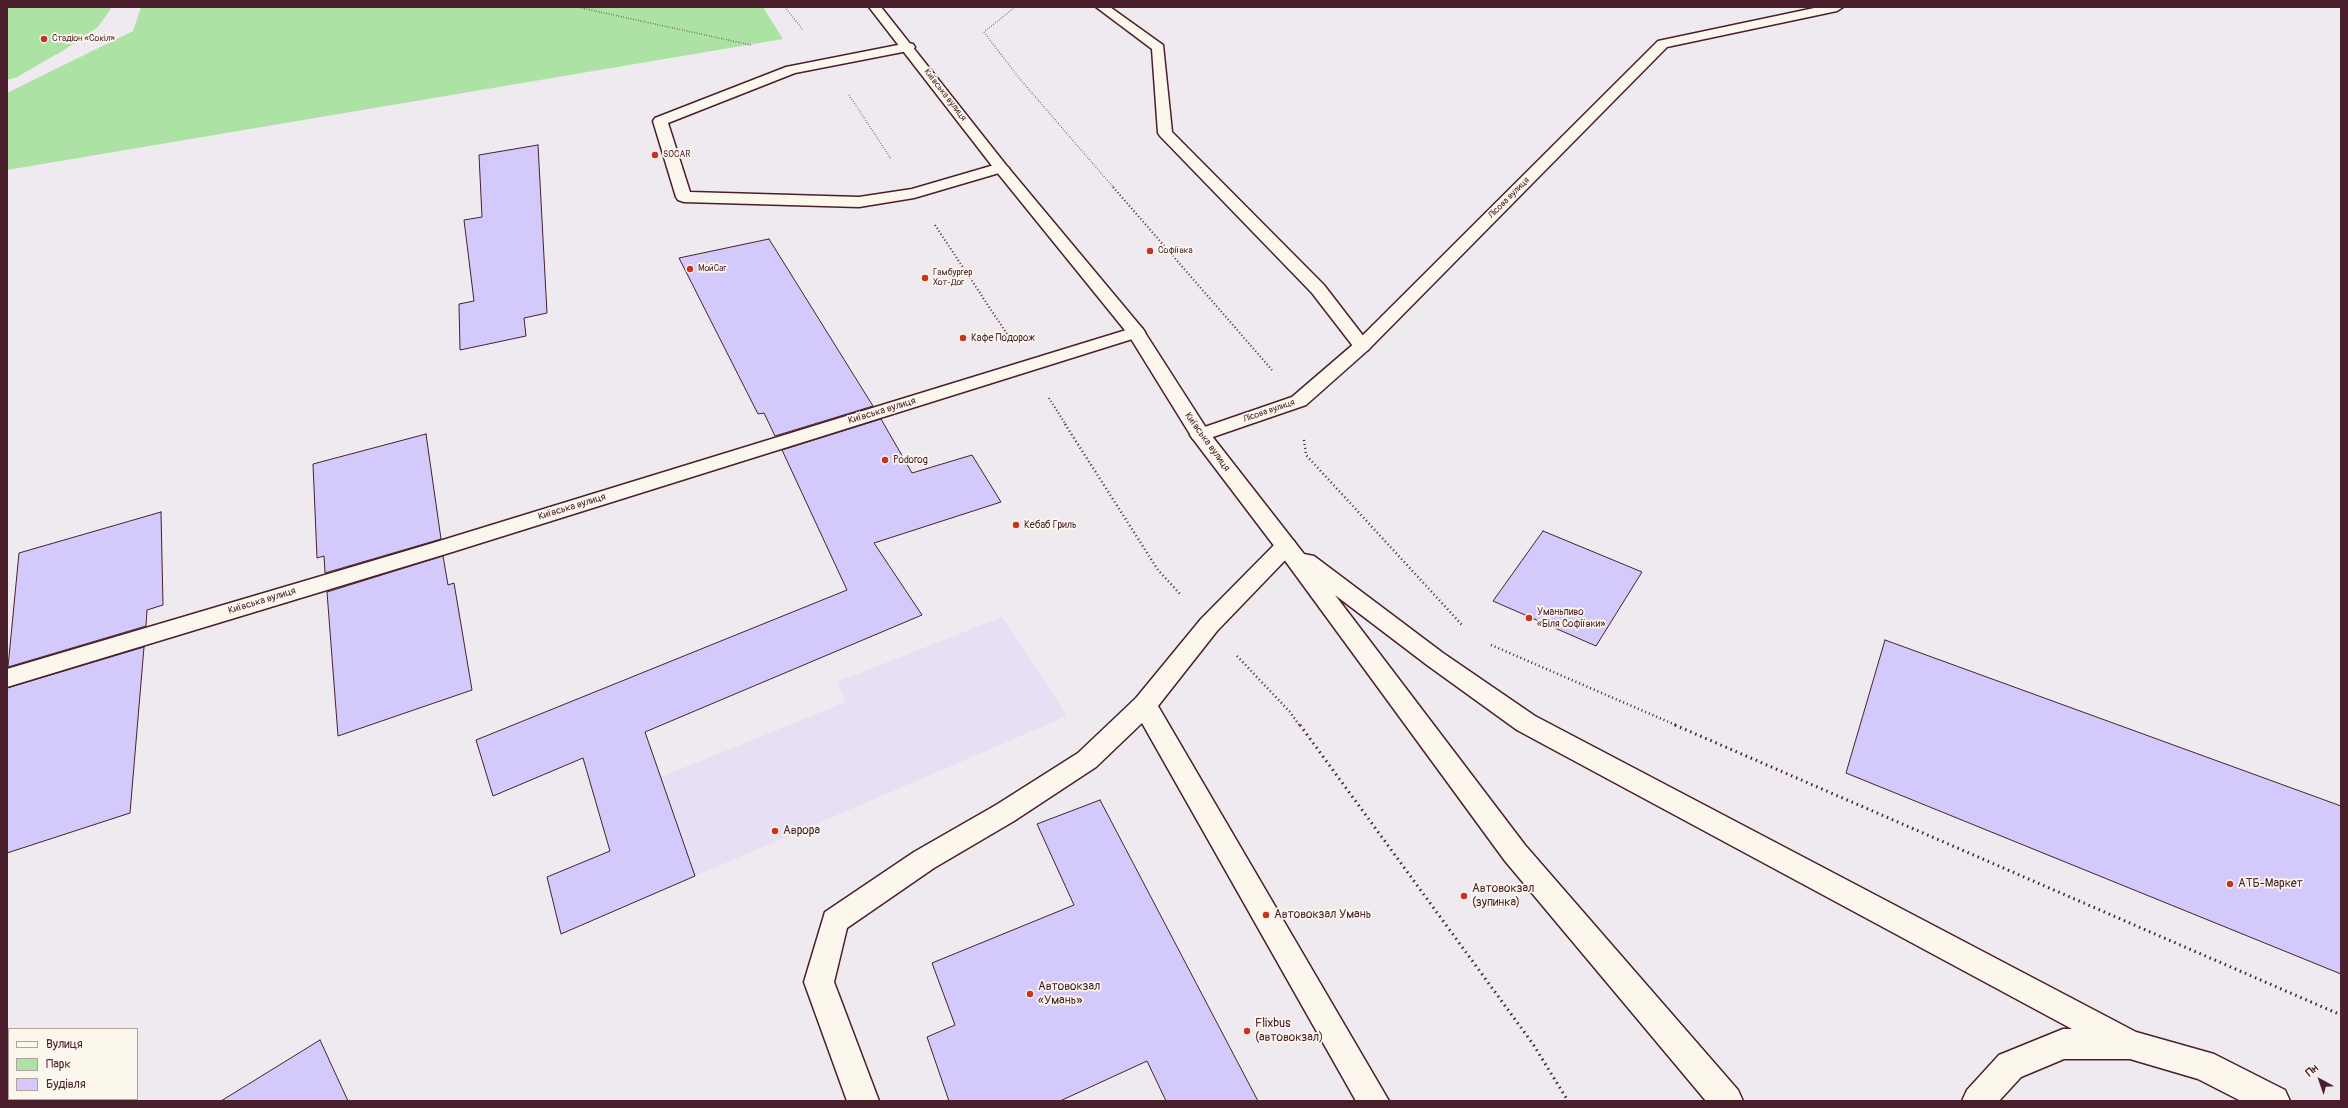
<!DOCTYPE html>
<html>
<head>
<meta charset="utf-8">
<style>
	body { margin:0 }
	#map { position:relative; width:2348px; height:1108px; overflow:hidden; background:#efe9f0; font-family:Pangolin,sans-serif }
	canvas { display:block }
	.frame { position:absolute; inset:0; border:8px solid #4a1f2b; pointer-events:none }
	.legend { position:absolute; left:8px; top:1028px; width:130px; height:72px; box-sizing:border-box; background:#fbf7ec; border:1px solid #b4a19f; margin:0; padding:5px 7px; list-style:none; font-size:12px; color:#4a1f2b }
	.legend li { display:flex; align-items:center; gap:8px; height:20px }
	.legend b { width:20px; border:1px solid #b4a19f }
	.north { position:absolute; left:2300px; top:1060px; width:40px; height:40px; -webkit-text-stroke:3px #fbf7ec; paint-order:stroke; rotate:320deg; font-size:11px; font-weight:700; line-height:16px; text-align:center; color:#4a1f2b }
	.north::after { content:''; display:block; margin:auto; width:14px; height:18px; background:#4a1f2b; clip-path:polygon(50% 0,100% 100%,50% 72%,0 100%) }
</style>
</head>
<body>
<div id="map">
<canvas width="2348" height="1108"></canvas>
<div class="frame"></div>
<ul class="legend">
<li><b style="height:5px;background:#fbf7ec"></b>Вулиця</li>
<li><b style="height:11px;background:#ace2a4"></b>Парк</li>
<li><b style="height:11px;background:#d4c9fb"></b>Будівля</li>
</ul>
<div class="north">Пн</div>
</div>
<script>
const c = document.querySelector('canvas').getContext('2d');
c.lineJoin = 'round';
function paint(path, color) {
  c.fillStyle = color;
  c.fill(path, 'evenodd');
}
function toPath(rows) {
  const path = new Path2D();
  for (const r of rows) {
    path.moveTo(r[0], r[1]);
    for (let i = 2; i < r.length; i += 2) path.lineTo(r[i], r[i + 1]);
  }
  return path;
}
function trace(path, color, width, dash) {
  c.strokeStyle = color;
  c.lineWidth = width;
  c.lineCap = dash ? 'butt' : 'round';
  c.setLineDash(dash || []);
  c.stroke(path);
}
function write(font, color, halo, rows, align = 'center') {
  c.font = font + ' Pangolin,sans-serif';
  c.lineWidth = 3.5;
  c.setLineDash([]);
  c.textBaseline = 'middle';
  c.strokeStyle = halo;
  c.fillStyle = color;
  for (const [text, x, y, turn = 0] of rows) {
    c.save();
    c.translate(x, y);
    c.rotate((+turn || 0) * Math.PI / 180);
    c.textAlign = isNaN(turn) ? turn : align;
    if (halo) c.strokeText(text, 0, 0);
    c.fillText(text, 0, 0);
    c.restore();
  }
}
paint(toPath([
	[1002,617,1067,716,695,876,661,777,846,702,837,682]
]), '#e7dff3');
paint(toPath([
	[7,7,112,7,98,27,64,50,17,77,7,80],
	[141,7,763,7,783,39,7,170,7,93,133,31]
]), '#ace2a4');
const building = toPath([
	[538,145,547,313,524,318,526,336,460,350,459,304,474,301,464,220,482,217,479,155,538,145],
	[769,239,873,406,775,436,764,413,758,414,679,258,769,239],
	[881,419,912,473,972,455,1001,502,874,543,922,615,645,732,695,876,561,934,547,877,610,851,583,758,493,796,476,740,847,590,782,450,881,419],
	[426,434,441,539,325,573,324,556,317,558,313,464,426,434],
	[161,512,163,605,147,610,146,626,8,667,19,553,161,512],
	[1543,531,1642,572,1596,646,1493,601,1543,531],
	[443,556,448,585,454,583,472,690,338,736,327,592,443,556],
	[1885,640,2341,806,2341,974,1846,773,1885,640],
	[144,647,130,813,7,853,7,688,144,647],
	[1100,800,1258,1101,1166,1101,1147,1061,1060,1101,949,1101,927,1037,955,1025,932,963,1074,905,1037,824,1100,800],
	[320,1040,348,1101,221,1101,320,1040]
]);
paint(building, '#d4c9fb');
trace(building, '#4a1f2b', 1);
const service = toPath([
	[1096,7,1110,7,1163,45,1172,132,1324,285,1371,346,1368,350,1356,350,1312,293,1160,136,1158,133,1152,49,1096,7],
	[908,43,913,44,915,47,913,50,795,73,668,123,690,192,859,197,912,189,1001,163,1009,168,1006,171,914,198,859,207,684,202,678,200,676,197,653,121,655,118,786,67,908,43],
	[1286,538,1294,541,1297,546,1294,551,1217,631,1158,706,1389,1101,1356,1101,1142,723,1096,767,1014,821,934,868,847,928,834,982,879,1101,847,1101,804,982,825,912,914,852,996,805,1078,753,1136,698,1201,619,1278,541,1286,538]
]);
const minor = toPath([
	[1819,7,1843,7,1837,11,1667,47,1368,350,1306,405,1207,439,1200,441,1193,439,1190,435,1193,431,1292,397,1356,342,1658,41,1819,7],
	[1136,327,1142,328,1145,332,1142,336,449,553,7,687,7,669,433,543,1136,327]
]);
const secondary = toPath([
	[869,7,881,7,1006,165,1142,328,1208,431,1304,554,1314,556,1443,653,1535,716,2136,1032,2214,1054,2285,1090,2290,1101,2241,1101,2198,1079,2130,1059,2064,1059,2021,1077,1999,1101,1962,1101,1967,1090,1999,1055,2063,1029,2072,1029,1517,730,1427,665,1335,595,1525,845,1738,1090,1743,1101,1706,1101,1505,861,1278,551,1193,439,1128,334,996,171,869,7]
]);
trace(service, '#4a1f2b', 3);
trace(minor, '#4a1f2b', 3);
trace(secondary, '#4a1f2b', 3);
trace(toPath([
	[577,7,751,45],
	[785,7,803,30],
	[1015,7,984,32,1019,78,1114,188],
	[849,95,891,159]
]), '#4a1f2b', 1.5, [0.5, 2]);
trace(toPath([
	[1113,187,1272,370],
	[935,225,1007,334],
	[1049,398,1066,425]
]), '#4a1f2b', 2, [1, 2.5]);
trace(toPath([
	[1065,424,1158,570,1181,595],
	[1304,440,1306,455,1463,626],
	[1491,645,1678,726],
	[1237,656,1290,712,1300,726]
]), '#4a1f2b', 2.5, [1, 3]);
trace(toPath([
	[1300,725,1533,1044,1568,1101],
	[1675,725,2341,1015]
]), '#4a1f2b', 3, [1.5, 4]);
paint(service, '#fbf7ec');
paint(minor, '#fbf7ec');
paint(secondary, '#fbf7ec');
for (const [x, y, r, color] of [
	[44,39,4,"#c8321e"],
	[655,155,4,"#c8321e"],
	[1150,251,4,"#c8321e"],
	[690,269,4,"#c8321e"],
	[925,278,4,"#c8321e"],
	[963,338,4,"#c8321e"],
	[885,460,4,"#c8321e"],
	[1016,525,4,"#c8321e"],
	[1529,618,4,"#c8321e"],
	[775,831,4,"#c8321e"],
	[2230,884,4,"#c8321e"],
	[1464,896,4,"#c8321e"],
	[1266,915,4,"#c8321e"],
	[1030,994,4,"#c8321e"],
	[1247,1031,4,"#c8321e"]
]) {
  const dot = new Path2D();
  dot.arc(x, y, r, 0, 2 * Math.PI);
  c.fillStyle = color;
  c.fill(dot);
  trace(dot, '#fbf7ec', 1.5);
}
write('9px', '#4a1f2b', '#fbf7ec', [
	["Стадіон «Сокіл»",52,39],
	["SOCAR",663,155],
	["Софіївка",1158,251],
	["МойCar",698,269],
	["Гамбургер",933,273],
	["Хот-Дог",933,283]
], 'left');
write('9px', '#4a1f2b', '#fbf7ec', [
	["Київська вулиця",945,95,52],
	["Лісова вулиця",1509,198,-45],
	["Лісова вулиця",1269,411,-19]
]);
write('10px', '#4a1f2b', '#fbf7ec', [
	["Кафе Подорож",971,338],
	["Podorog",893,460],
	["Кебаб Гриль",1024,525],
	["Уманьпиво",1537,612],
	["«Біля Софіївки»",1537,624]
], 'left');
write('10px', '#4a1f2b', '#fbf7ec', [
	["Київська вулиця",882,411,-17],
	["Київська вулиця",1207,442,54],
	["Київська вулиця",572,507,-17],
	["Київська вулиця",262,601,-17]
]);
write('12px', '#4a1f2b', '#fbf7ec', [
	["Аврора",783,831],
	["АТБ-Маркет",2238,884],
	["Автовокзал",1472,889],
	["(зупинка)",1472,903],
	["Автовокзал Умань",1274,915],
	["Автовокзал",1038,987],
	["«Умань»",1038,1001],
	["Flixbus",1255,1024],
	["(автовокзал)",1255,1038]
], 'left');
</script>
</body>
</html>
